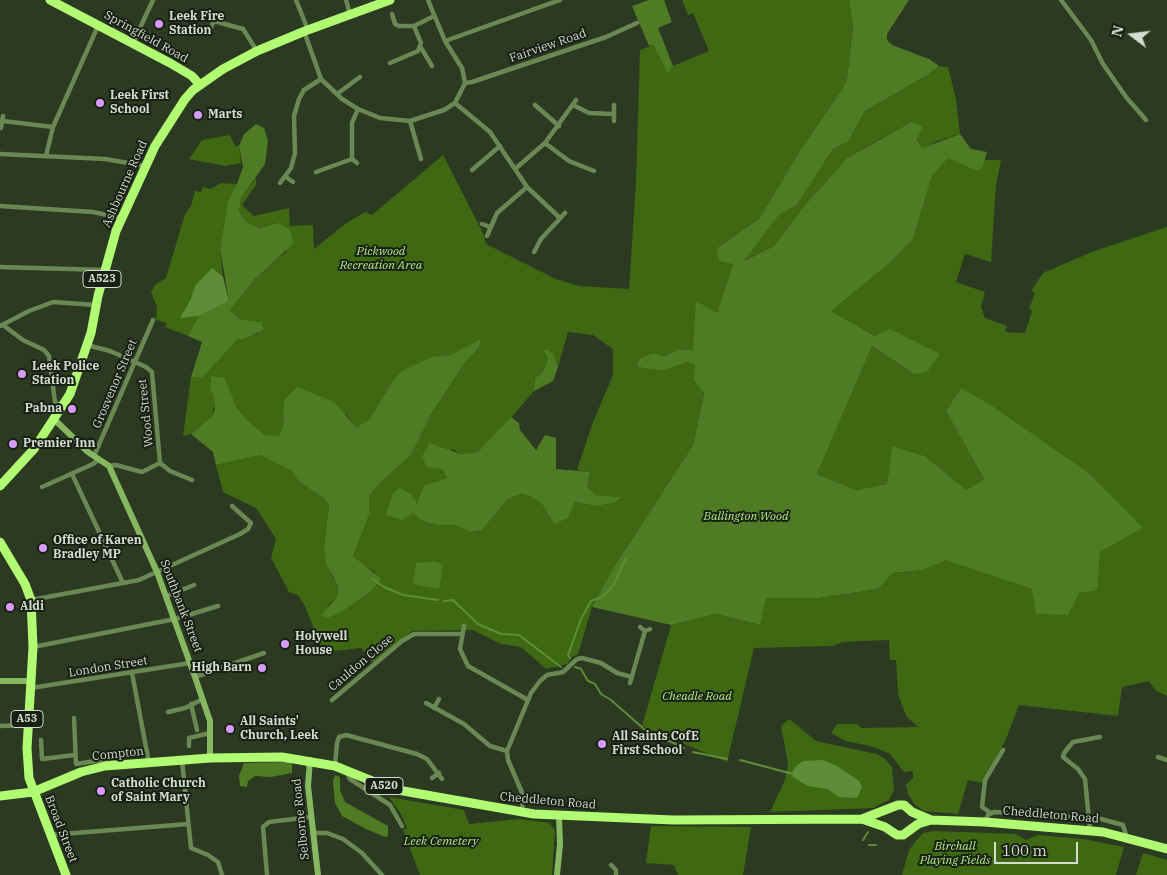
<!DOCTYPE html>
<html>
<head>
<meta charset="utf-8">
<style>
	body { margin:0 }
	#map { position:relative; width:1167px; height:875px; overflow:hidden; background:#2b3a21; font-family:"IBM Plex Serif",serif }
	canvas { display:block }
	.north { position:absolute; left:1107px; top:10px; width:50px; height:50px; -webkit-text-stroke:4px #181f14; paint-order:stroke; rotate:285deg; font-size:14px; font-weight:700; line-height:20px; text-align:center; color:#d3dccd }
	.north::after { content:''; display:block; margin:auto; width:18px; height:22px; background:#d3dccd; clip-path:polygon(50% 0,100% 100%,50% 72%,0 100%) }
	.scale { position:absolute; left:994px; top:842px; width:84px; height:22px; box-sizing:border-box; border:2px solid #d3dccd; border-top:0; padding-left:6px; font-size:15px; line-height:18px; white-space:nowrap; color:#d3dccd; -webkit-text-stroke:4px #181f14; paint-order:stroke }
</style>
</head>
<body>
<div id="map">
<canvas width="1167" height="875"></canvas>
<div class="north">N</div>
<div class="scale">100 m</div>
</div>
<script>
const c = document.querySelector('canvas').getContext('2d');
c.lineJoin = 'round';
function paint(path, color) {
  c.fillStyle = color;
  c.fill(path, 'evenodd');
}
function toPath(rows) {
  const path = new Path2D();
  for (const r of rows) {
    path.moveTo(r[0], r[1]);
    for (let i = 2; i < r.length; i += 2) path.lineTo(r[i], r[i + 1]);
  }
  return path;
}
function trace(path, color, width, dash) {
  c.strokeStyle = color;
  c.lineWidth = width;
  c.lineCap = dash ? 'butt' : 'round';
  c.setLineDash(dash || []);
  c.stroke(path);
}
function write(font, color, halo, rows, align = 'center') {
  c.font = font + ' "IBM Plex Serif",serif';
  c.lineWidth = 4;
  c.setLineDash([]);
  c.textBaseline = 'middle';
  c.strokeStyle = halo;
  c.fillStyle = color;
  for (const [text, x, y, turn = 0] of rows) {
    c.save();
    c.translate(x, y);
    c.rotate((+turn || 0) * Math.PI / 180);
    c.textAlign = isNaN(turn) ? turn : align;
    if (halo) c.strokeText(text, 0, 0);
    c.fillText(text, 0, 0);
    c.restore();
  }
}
paint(toPath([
	[682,0,849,0,853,25,847,79,841,91,801,149,759,219,717,248,733,264,717,313,693,350,678,349,665,356,653,353,639,359,637,367,663,371,687,362,695,365,695,380,704,392,693,445,612,570,592,607,578,654,572,657,567,664,546,669,521,647,501,644,473,630,412,631,373,663,361,648,323,652,305,606,298,595,289,592,271,558,276,539,256,508,223,492,216,465,260,455,292,471,298,481,325,499,329,506,324,545,331,575,338,586,337,597,327,606,343,611,370,592,375,572,365,567,353,556,369,515,369,496,380,483,411,455,430,416,466,361,479,348,481,340,450,355,435,356,393,380,369,420,356,427,346,414,283,415,283,427,279,437,265,435,248,421,237,408,225,378,210,380,215,402,212,416,191,434,183,436,191,377,203,377,238,339,257,334,262,322,239,319,230,310,256,278,279,257,287,252,262,228,248,223,239,212,241,198,256,178,256,185,242,205,254,216,289,208,290,226,313,225,314,249,345,224,365,212,372,215,443,155,483,233,486,244,556,279,579,286,629,289,636,181,640,50,653,45,668,73,673,66,709,51,693,13,688,15],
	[568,332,593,335,613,349,613,375,593,422,577,470,590,472,587,487,596,495,620,497,596,506,575,502,554,524,542,504,530,496,522,494,508,499,482,530,472,532,455,525,437,525,422,521,413,513,417,504,447,478,442,469,452,449,461,454,478,452,495,436,534,391,535,378,542,373,548,359,545,351,554,355,558,367],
	[939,66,948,67,956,99,960,134,937,141,922,149,911,122,878,140,847,158,805,205,774,246,743,261,779,215,797,205,833,149,848,142,865,111,926,76],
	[230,135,235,146,239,146,241,163,225,166,189,159,202,140],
	[948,157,977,171,982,169,984,160,1001,160,996,185,991,262,965,254,956,282,985,292,981,307,985,318,1007,326,1005,332,1025,333,1032,311,1029,309,1035,293,1031,291,1043,273,1094,251,1167,227,1167,696,1155,690,1149,681,1122,687,1118,716,1019,705,1006,739,982,783,968,780,958,814,924,811,915,805,908,794,906,785,913,778,913,771,904,772,890,754,874,747,846,741,831,733,837,724,857,724,861,728,918,727,906,716,898,694,896,660,890,660,889,640,842,642,833,646,754,648,727,762,642,726,671,625,716,614,759,625,766,598,819,598,878,589,893,573,923,570,946,559,1032,589,1079,593,1100,552,1142,528,1089,473,961,388,946,411,984,479,966,490,925,456,892,446,887,484,856,490,817,474,872,346,914,374,876,336,830,311,892,261,913,239,932,176],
	[221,183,237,184,228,200,220,249,223,277,229,301,188,336,165,327,167,323,156,320,157,307,151,292,156,284,166,278,185,214,191,206,195,191,201,192,203,187,210,189],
	[789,719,816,741,877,754,885,759,892,767,893,778,894,790,889,800,873,808,770,812,785,780,788,763,781,726],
	[389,797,464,810,469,824,519,819,550,823,555,831,552,875,420,875,403,830,407,828,401,814],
	[651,826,751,827,743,875,678,875,674,865,646,863],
	[934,831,1016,834,1026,840,1038,835,1083,839,1124,847,1116,875,902,875,909,850,916,841,923,833],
	[1143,853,1167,860,1167,875,1136,875]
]), '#3e6812');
paint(toPath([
	[649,0,664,0,672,22,658,28,673,66,668,74,653,45,649,46,632,6],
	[849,0,909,0,887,34,887,40,892,45,929,59,939,66,926,76,865,111,848,142,833,149,797,205,779,215,744,261,774,246,805,205,847,158,911,122,923,126,917,139,922,148,960,134,971,149,987,152,982,169,977,171,948,158,932,176,913,239,892,261,831,311,875,336,890,329,940,354,927,372,914,374,872,346,817,474,856,490,887,484,892,446,925,456,966,490,984,479,946,411,961,388,989,404,1089,473,1143,528,1100,552,1097,590,1079,593,1068,615,1036,614,1032,589,946,560,923,570,893,573,878,589,819,598,766,598,760,625,716,614,671,625,592,607,612,570,693,445,704,393,694,380,695,365,687,362,663,371,637,367,639,359,653,353,665,356,678,349,693,350,696,301,717,313,733,264,719,261,717,248,759,219,801,149,841,91,847,79,853,26],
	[256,124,264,128,268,141,265,164,241,198,239,212,248,223,261,228,279,223,289,229,294,243,256,278,230,310,239,319,262,322,263,330,244,339,238,339,203,377,191,377,202,342,188,336,199,316,229,301,220,249,228,200,237,184,243,167,239,146,244,134],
	[481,339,479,348,466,361,430,416,411,455,380,483,369,496,369,515,353,556,381,579,370,592,343,611,327,618,321,615,337,597,338,586,326,564,324,545,329,506,325,499,298,481,292,471,260,455,216,465,213,452,191,434,212,416,215,409,213,394,210,389,211,376,225,378,237,408,248,421,265,435,279,436,283,427,284,400,297,387,334,402,356,427,369,420,393,380,405,369,435,356,450,355],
	[544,350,548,350,554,355,558,367,553,381,534,391,535,378,542,373,548,359],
	[511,417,519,423,520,430,536,450,545,435,556,438,556,469,590,472,587,487,596,495,621,497,615,502,596,506,575,502,568,518,554,524,542,504,530,496,522,494,508,499,482,530,471,532,455,525,437,525,422,521,413,513,402,520,386,515,393,493,400,488,411,494,417,504,424,486,447,478,442,469,427,467,422,457,429,443,461,454,478,452],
	[435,561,443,565,439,589,413,584,416,563],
	[289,762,292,764,292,773,271,777,255,776,248,781,247,787,240,786,239,776,244,763],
	[335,775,340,777,340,790,345,802,388,826,388,836,385,837,366,829,342,816,335,803,333,781]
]), '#4e7b24');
paint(toPath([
	[212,268,223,277,229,301,199,316,180,318,191,299,195,286],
	[823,760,837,766,859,781,862,787,857,798,839,797,828,789,808,786,793,777,792,773,795,767,803,761]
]), '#5f8d37');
trace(toPath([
	[372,579,384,587,403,595,438,600],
	[444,601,453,600,478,624,501,634,519,635,561,667],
	[570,658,568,655,581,619,591,601,602,597,613,586,626,558],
	[575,667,581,669,588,681,595,684,601,694,611,700,644,729,684,748],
	[693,752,727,759],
	[740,760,793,774],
	[863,840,868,832],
	[869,845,876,845]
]), '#5f8d37', 2);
trace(toPath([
	[296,0,308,30],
	[346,0,350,14],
	[1061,0,1091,40,1103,64,1126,97,1146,120],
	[392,14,395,24,399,26,414,26],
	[214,21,243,29,257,51],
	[210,29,217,15],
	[304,31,321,79,342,99,358,109,380,118,410,121,444,110,455,103,465,83,462,68,445,41,428,0],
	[445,41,560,0],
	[133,43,153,0],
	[420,46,432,66],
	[390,63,418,51,421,43,414,26,434,16],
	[465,83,472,82,606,37,637,23],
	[337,94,360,77],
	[455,103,490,132,527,187,560,218],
	[535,105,559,126],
	[573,105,589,113,614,114],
	[3,121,53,127],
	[410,121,421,159],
	[614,121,614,105],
	[1,128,3,116],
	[545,143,569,161,594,171],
	[0,154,105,159,145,166],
	[46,156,53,127,98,26],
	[352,159,352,123,358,109],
	[515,169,545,143,576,100],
	[472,170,500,146],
	[316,172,352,159,357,163],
	[286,177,293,182],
	[280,183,291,168,295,153,294,116,299,99,304,90,321,79],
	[0,206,93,212,121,218],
	[482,224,490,227],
	[487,236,497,213,527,187],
	[534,252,541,239,565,213],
	[0,267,104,270],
	[3,325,23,340,44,350,49,356,55,402,62,407],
	[0,326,29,311,53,302,96,305],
	[87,345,110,351,146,367,152,372,160,463],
	[94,456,153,320],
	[160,463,170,471,192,480],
	[109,466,116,465,142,472,160,463],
	[72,474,123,583],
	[42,487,93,464,99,459],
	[167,596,194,585],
	[31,600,139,580,240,534,248,529,251,523,232,506],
	[464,626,460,649,468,666,528,700],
	[640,627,645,631,650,629],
	[33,647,175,619,218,606],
	[132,673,149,763],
	[195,677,264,653],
	[630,683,645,631],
	[31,688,190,663],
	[332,700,402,641,414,634,461,634],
	[426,703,464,724,490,746,507,751],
	[191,704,197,730],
	[434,708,439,699],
	[168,712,185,708,203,699],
	[74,718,76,764,109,759,114,762,114,765],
	[0,726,27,725],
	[41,740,42,759,74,755],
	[189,746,189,738,210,733],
	[1158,757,1167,760],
	[182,760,191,848,208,855,218,862,222,875],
	[335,766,337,743,339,737,346,735,417,754,427,759,442,779],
	[346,771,350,779,390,805,402,826],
	[432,778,439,773],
	[522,812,523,795,508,760,507,751,531,693,540,681,547,675,563,672,577,659,582,658,601,663,617,673,632,677],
	[991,813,982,807,985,780,1003,750],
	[985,822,988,815,994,812,1101,819,1123,825,1127,838],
	[1090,830,1085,779,1078,769,1063,757,1064,753,1073,742,1100,737],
	[312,833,327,833,343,839,362,853,382,875],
	[50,835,188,824],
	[611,865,616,870,616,875],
	[267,875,263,827,269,822,310,817]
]), '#6a8853', 4.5);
trace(toPath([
	[55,420,88,452,109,466,157,572,195,677,210,721,210,758],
	[0,681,31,681],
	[310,760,308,786,318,875],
	[557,875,560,844,559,816]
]), '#86b761', 6);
trace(toPath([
	[50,0,170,63,192,76,200,85],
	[0,486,34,449,70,394,91,333,98,296,116,231,155,146,185,99,193,90,223,69,257,51,305,31,390,0],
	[0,542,25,584,31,600,33,647,27,748,29,778,66,875],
	[0,796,33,792,81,772,105,766,210,758,282,757,335,766,392,789,534,814,673,820,862,819,898,805,904,805,912,812,931,820],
	[862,819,885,827,897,835,903,835,918,824,931,820,985,822,1103,832,1167,849]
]), '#b0fb71', 9);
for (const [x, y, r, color] of [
	[159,24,5,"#d79bf9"],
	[100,103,5,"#d79bf9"],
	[198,115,5,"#d79bf9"],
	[22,374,5,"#d79bf9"],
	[72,409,5,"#d79bf9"],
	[13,444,5,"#d79bf9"],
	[43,548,5,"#d79bf9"],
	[10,607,5,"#d79bf9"],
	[285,644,5,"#d79bf9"],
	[262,668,5,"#d79bf9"],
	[230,729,5,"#d79bf9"],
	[602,744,5,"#d79bf9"],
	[101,791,5,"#d79bf9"]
]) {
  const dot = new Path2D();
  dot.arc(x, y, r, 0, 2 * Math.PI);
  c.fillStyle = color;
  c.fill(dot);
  trace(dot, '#181f14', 2);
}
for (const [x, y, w] of [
	[102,279,38],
	[27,719,32],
	[384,786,38]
]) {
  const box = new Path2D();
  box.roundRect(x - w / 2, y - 8.5, w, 17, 4);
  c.fillStyle = '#181f14';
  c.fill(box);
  trace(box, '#d3dccd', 1);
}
write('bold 11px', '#d3dccd', null, [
	["A523",102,279],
	["A53",27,719],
	["A520",384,786]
]);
write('bold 12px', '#d3dccd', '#181f14', [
	["Leek Fire",169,17],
	["Station",169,31],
	["Leek First",110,96],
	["School",110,110],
	["Marts",208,115],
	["Leek Police",32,367],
	["Station",32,381],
	["Pabna",62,409,"right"],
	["Premier Inn",23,444],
	["Office of Karen",53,541],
	["Bradley MP",53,555],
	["Aldi",20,607],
	["Holywell",295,637],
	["House",295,651],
	["High Barn",252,668,"right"],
	["All Saints'",240,722],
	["Church, Leek",240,736],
	["All Saints CofE",612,737],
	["First School",612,751],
	["Catholic Church",111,784],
	["of Saint Mary",111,798]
], 'left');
write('12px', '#d3dccd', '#181f14', [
	["Springfield Road",146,37,29],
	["Fairview Road",548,46,-19],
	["Ashbourne Road",125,184,-66],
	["Grosvenor Street",115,384,-67],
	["Wood Street",146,413,-96],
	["Southbank Street",181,606,69],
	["Cauldon Close",361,663,-40],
	["London Street",108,667,-9],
	["Compton",118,754,-6],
	["Cheddleton Road",548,801,5],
	["Cheddleton Road",1051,815,5],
	["Selborne Road",301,819,-96],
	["Broad Street",61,829,69]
]);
write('italic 12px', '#b0ee7f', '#181f14', [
	["Pickwood",381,252],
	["Recreation Area",381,266],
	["Ballington Wood",746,517],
	["Cheadle Road",697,697],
	["Leek Cemetery",441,842],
	["Birchall",955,847],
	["Playing Fields",955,861]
]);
</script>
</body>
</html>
